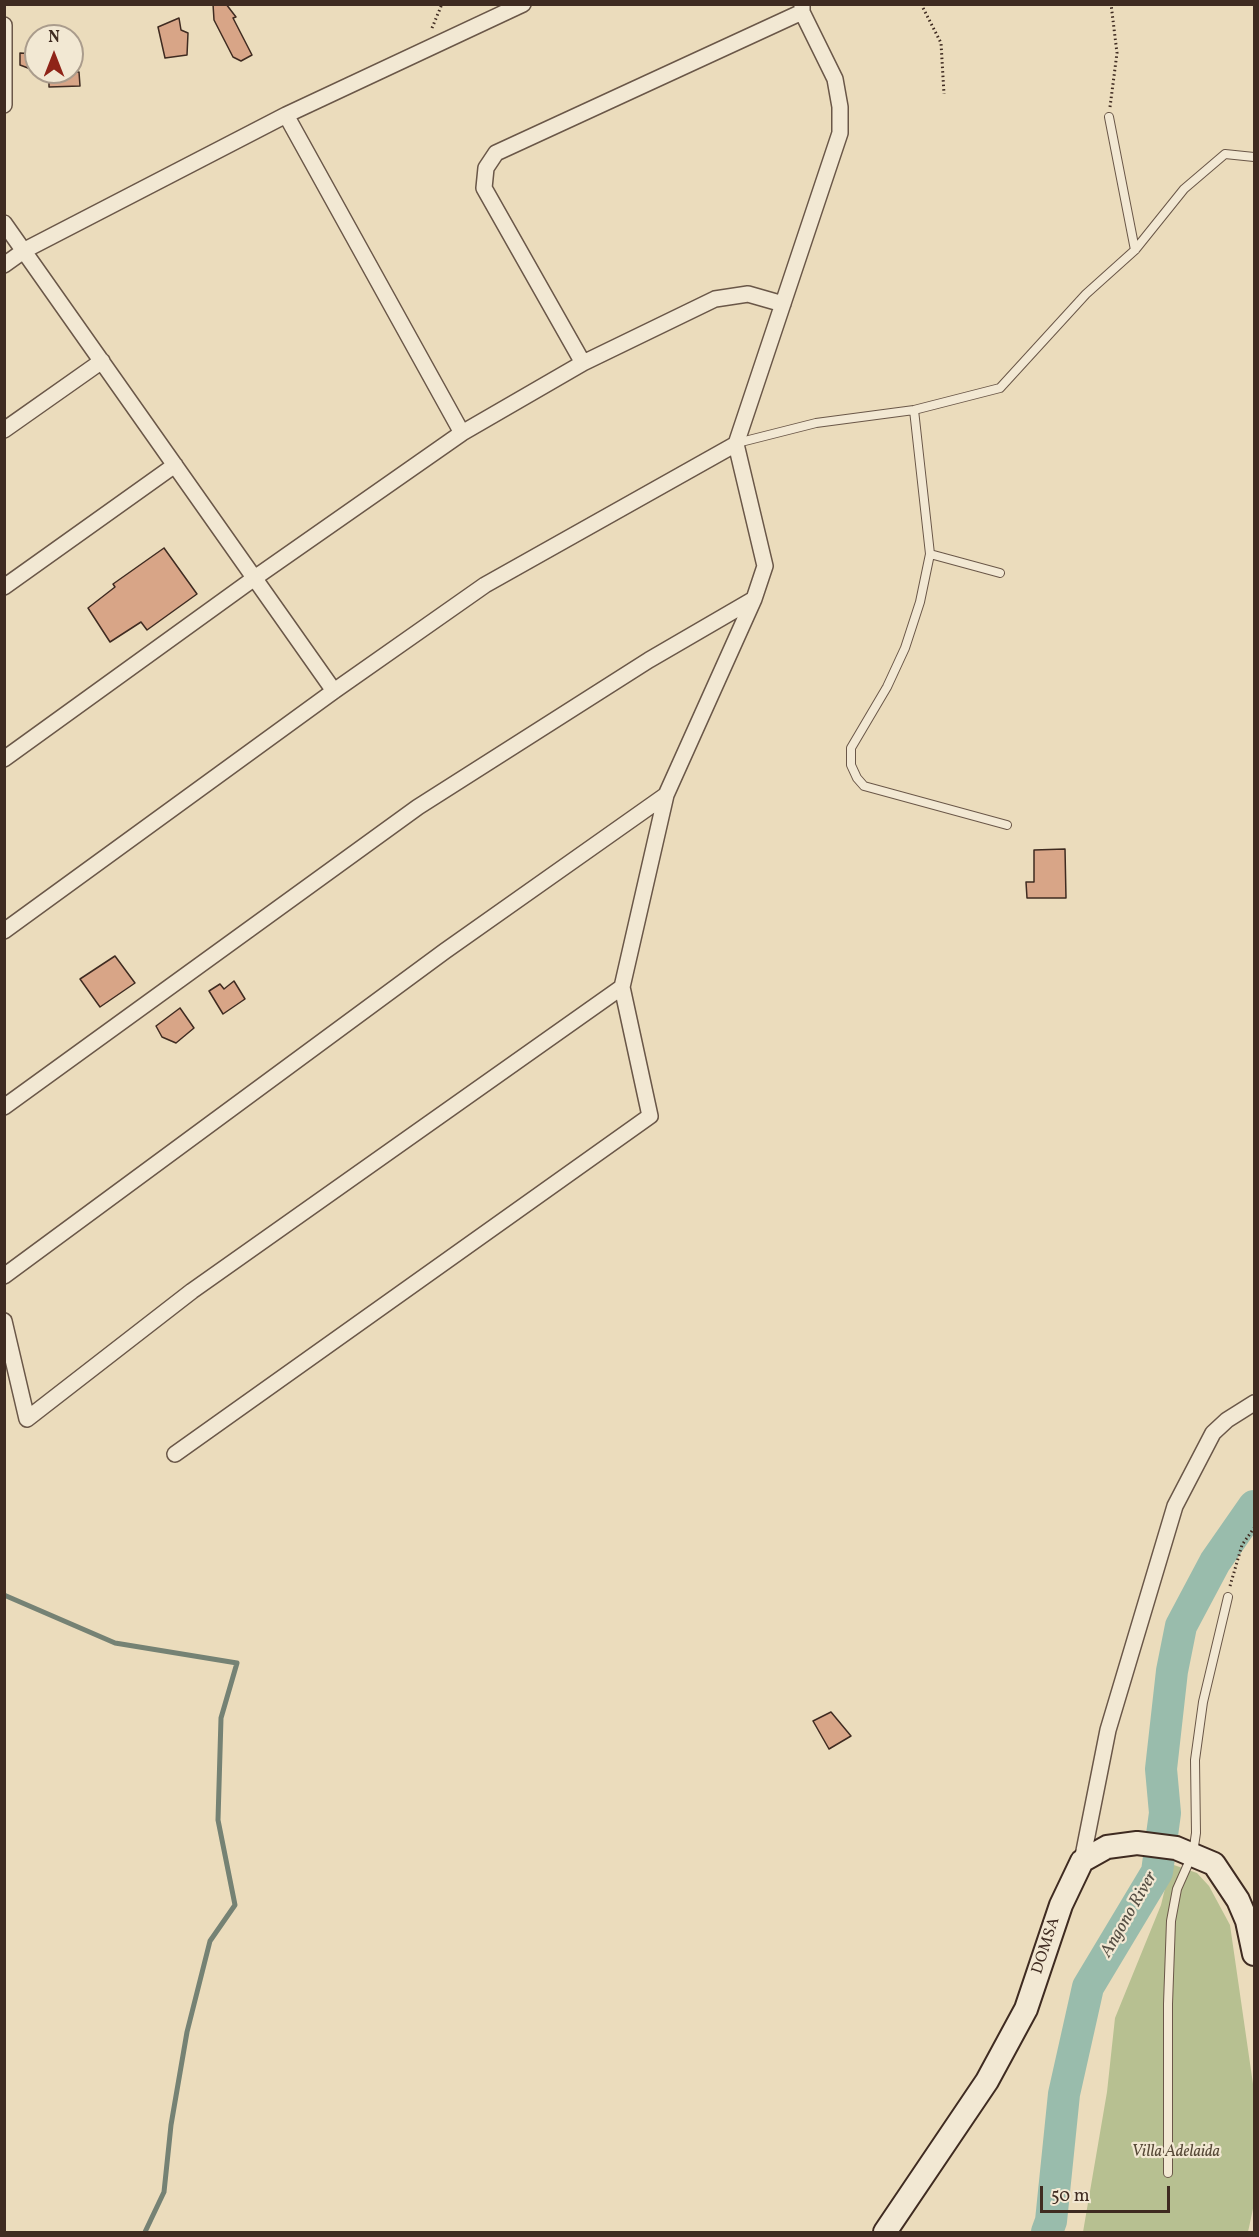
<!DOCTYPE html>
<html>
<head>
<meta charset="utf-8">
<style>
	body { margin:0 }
	#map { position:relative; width:1259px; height:2237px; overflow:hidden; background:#ebdcbc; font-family:Vollkorn,serif }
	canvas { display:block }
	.frame { position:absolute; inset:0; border:6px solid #3f2b21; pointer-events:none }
	.north { position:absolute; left:24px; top:24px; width:60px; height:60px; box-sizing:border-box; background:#f2e8d3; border:2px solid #aa9c8c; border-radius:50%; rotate:0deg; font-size:16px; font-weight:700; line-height:24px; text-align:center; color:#3f2b21 }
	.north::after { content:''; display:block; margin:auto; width:21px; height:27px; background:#8f2418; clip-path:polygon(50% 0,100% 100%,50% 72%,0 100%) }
	.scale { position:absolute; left:1040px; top:2186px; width:130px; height:27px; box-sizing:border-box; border:3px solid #3f2b21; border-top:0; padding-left:8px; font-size:18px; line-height:21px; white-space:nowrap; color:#3f2b21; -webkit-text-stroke:4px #f2e8d3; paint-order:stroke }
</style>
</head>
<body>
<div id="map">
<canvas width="1259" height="2237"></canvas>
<div class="frame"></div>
<div class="north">N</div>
<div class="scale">50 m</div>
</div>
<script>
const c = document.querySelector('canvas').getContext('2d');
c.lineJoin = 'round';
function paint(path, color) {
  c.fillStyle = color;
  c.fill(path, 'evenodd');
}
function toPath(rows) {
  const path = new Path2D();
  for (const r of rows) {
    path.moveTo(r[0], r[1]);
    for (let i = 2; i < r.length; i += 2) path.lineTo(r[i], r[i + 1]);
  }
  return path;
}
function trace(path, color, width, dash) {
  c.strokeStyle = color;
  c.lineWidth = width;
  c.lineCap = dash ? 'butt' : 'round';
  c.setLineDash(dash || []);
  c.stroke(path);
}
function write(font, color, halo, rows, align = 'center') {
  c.font = font + ' Vollkorn,serif';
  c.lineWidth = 4.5;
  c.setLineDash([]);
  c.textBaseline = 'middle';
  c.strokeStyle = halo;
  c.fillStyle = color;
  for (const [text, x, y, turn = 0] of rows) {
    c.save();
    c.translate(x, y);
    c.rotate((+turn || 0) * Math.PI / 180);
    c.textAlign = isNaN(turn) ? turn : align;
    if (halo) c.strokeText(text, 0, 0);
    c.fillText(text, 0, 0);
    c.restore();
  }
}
paint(toPath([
	[1171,1864,1197,1873,1209,1886,1230,1925,1254,2091,1254,2204,1248,2232,1083,2232,1107,2092,1115,2018,1161,1905]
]), '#b7c091');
trace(toPath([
	[4,1595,115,1643,237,1663,221,1718,218,1820,235,1905,210,1941,187,2032,171,2125,164,2192,145,2232]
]), '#758274', 5);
trace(toPath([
	[1047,2232,1051,2221,1064,2094,1088,1987,1157,1872,1165,1813,1161,1769,1172,1671,1181,1626,1215,1562,1254,1506]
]), '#99bcac', 32);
const building = toPath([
	[213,4,226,4,236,17,233,18,252,55,241,61,233,57,214,20,213,4],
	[179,18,181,30,188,33,187,55,165,58,158,27,179,18],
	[20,53,36,54,36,71,20,65,20,53],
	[49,72,79,72,80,86,49,87,49,72],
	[164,548,197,594,147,630,141,622,110,642,88,608,115,587,113,584,164,548],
	[1065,849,1066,898,1027,898,1026,882,1034,882,1034,850,1065,849],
	[115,956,135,983,100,1007,80,979,115,956],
	[234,981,245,999,223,1014,209,991,220,984,224,989,234,981],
	[180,1008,194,1028,176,1043,162,1037,156,1026,180,1008],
	[831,1712,851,1736,829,1749,813,1721,831,1712]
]);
paint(building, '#d8a587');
trace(building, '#3f2b21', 1.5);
const lane = toPath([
	[1109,117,1135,250],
	[914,410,930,554,920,602,905,648,887,687,851,748,851,765,857,778,864,786,1007,825],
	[737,443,816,423,914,410,1000,388,1086,294,1135,250,1184,189,1225,154,1254,157],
	[930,554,1000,573],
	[1168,2173,1168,2004,1171,1921,1177,1889,1193,1853,1196,1833,1195,1760,1203,1702,1228,1597]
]);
const street = toPath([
	[4,25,4,105],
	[286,115,462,433],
	[4,223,334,691],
	[4,265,25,250,286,115,523,4],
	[583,363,484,188,486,168,496,153,802,12],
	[4,430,102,361],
	[4,587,175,465],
	[4,759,256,577,462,433,583,363,715,299,748,294,783,304],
	[4,931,334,691,485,585,736,444],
	[4,1107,418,807,649,660,754,599],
	[4,1276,445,951,666,795],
	[4,1321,27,1419,192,1291,622,987],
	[175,1454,650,1116,622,987,666,795,754,599,765,566,736,444,840,133,840,107,835,79,802,12,802,4],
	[1082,1861,1108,1730,1175,1506,1213,1433,1227,1420,1254,1403]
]);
const secondary = toPath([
	[885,2232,987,2081,1026,2009,1061,1905,1082,1861,1107,1847,1137,1843,1176,1848,1214,1864,1238,1900,1247,1921,1254,1954]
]);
trace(lane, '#6a5748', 10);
trace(street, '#6a5748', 18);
trace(secondary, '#3f2b21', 26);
trace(toPath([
	[921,4,941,43,944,94],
	[432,28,442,4],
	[1110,107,1117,53,1111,4],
	[1230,1586,1242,1545,1254,1528]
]), '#3f2b21', 3, [1.5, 3]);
trace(lane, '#f2e8d3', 8);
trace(street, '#f2e8d3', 15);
trace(secondary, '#f2e8d3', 22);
write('16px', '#3f2b21', '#f2e8d3', [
	["DOMSA",1047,1946,-72]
]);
write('italic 16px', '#574937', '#f2e8d3', [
	["Villa Adelaida",1176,2153]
]);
write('italic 18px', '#564f44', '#f2e8d3', [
	["Angono River",1130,1915,-60]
]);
</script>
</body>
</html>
